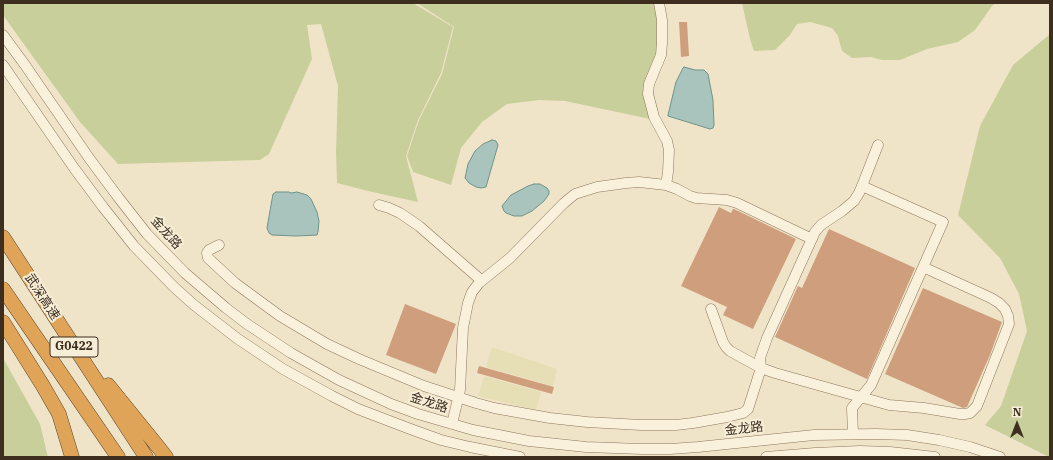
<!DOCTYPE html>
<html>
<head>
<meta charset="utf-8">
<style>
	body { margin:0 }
	#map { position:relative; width:1053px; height:460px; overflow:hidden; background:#f0e4c8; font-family:"IBM Plex Serif",serif }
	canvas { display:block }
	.frame { position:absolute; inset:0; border:4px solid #3d2e20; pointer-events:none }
	.north { position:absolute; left:997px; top:404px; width:40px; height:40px; -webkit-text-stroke:3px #f7eed8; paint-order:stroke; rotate:0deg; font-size:11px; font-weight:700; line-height:16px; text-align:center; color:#3d2e20 }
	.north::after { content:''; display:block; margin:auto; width:14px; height:18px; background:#3d2e20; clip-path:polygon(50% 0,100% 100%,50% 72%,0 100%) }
</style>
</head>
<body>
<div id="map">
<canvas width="1053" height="460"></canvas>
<div class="frame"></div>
<div class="north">N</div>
</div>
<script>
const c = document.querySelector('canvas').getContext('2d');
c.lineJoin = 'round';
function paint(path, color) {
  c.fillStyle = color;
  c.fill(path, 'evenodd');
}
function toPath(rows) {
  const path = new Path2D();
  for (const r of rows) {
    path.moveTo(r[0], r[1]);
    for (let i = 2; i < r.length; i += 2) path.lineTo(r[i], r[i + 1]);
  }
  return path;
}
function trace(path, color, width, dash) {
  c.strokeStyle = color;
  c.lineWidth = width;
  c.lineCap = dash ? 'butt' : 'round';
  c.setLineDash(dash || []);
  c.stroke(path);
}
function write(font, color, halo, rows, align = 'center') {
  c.font = font + ' "IBM Plex Serif","Noto Sans SC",serif';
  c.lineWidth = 4;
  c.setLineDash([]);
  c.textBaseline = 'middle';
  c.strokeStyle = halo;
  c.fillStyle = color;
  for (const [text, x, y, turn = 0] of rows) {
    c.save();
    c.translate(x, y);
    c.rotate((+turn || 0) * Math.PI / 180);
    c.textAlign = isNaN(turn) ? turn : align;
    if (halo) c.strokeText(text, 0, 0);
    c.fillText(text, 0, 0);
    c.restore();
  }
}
paint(toPath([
	[492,347,557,369,553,386,486,367],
	[484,376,541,392,536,410,478,396]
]), '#e6deb5');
paint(toPath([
	[3,3,413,3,453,27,441,73,418,120,406,156,418,202,368,191,337,183,336,152,338,86,321,24,307,25,312,59,269,154,260,160,118,164,80,122,18,36,3,15],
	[417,3,655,3,660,31,658,55,644,88,650,119,565,101,539,100,507,104,482,122,461,148,451,185,413,172,407,156,419,120,442,74,454,27],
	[742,3,995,3,992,6,975,30,958,42,927,49,900,60,882,60,871,57,852,58,842,51,838,36,832,28,810,22,797,24,790,35,775,50,754,51,750,39],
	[1050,34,1050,457,1049,457,985,425,1001,406,1027,331,1019,294,1000,258,958,215,980,126,1013,65],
	[3,358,40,424,48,457,3,457]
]), '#c9cf9b');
const water = toPath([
	[684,67,695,70,704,70,708,74,713,100,714,125,713,128,710,129,668,116,668,115,676,82,683,68,684,67],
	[492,140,496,141,498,145,486,187,481,188,476,187,469,183,465,178,468,164,475,151,483,144,492,140],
	[534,184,540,184,547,188,549,191,549,194,544,201,532,211,522,216,514,216,506,213,504,211,502,206,511,195,528,186,534,184],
	[276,192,289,192,291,193,297,192,307,195,311,199,317,212,319,221,318,232,317,235,296,236,272,235,269,233,267,228,271,205,273,194,276,192]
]);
paint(water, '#a9c4bc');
trace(water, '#6f938a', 1);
paint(toPath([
	[679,22,687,22,689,56,681,57],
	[719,207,731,213,733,209,734,209,796,239,753,329,723,315,727,307,681,286],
	[829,229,915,268,867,379,775,337,798,286,802,288],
	[923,288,1002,322,990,355,967,407,963,408,885,374],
	[405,304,456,324,436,374,386,355],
	[479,366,554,387,552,394,477,373]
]), '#cf9f7d');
const minor = toPath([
	[659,3,662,20,662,43,661,55,649,84,648,94,654,117,667,141,669,150,668,172,666,185],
	[3,35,25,65,89,158,118,197,147,234,185,273,226,308,247,324,291,353,339,380,391,404,418,414,473,430,529,441,586,447,642,449,670,449,698,447,814,435,876,434,907,435,939,440,970,447,1000,457],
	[3,65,74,168,103,207,134,246,174,287,194,305,238,339,283,369,332,396,358,409,413,430,441,440,470,447,520,457],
	[379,205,389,208,400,213,419,226,482,281],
	[219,245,209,250,207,253,208,258,235,283,280,316,327,344,359,359,424,386,476,403,494,408,550,418,587,422,641,425,676,425,693,423,727,417,743,413,748,409,761,368,760,358,767,338,815,232,821,225,842,211,854,201,859,193,862,186,878,145],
	[711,309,723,342,726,347,730,351,761,368,775,373,889,405,924,408,960,414,965,414,970,413,977,406,1009,324,1008,316,1005,309,999,303,991,298,923,267],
	[452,424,460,390,463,328,468,303,472,292,479,283,510,258,564,203,575,194,597,187,626,183,639,182,666,185,677,189,690,196,696,198,727,200,737,203,812,239],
	[853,434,852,408,871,385,943,222,862,186],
	[766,457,815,453,860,451,890,452,935,457]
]);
const highway = toPath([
	[3,237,146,457],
	[3,289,118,457],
	[3,322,43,386,59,414,72,457],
	[108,385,159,448,166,457]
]);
trace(minor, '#8d765c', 11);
trace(highway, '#5b4430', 15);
trace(minor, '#faf1dc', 10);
trace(highway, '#e0a458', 14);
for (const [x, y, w] of [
	[74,347,48]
]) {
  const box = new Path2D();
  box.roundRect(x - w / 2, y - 10, w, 20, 3);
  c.fillStyle = '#f7eed8';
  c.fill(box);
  trace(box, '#3d2e20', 1);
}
write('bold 12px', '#3d2e20', null, [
	["G0422",74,347]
]);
write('13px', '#3d2e20', '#f7eed8', [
	["金龙路",166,233,48],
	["武深高速",42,297,57],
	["金龙路",429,403,18],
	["金龙路",744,429,-6]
]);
</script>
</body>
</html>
